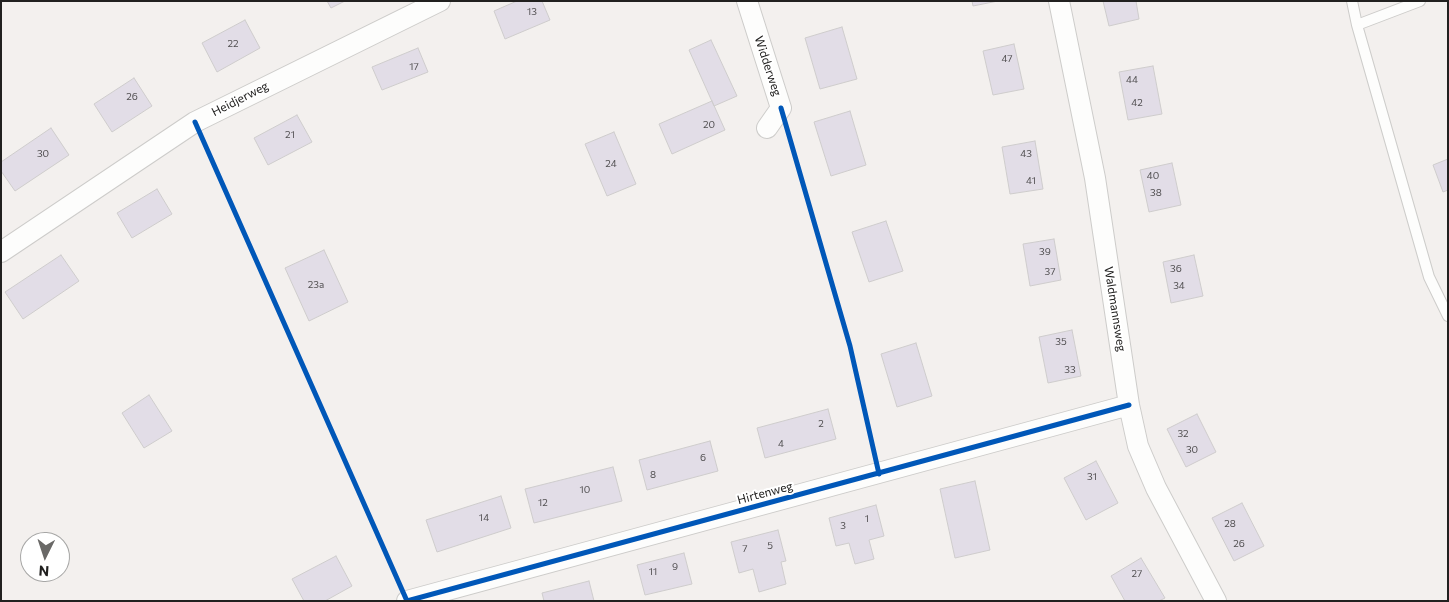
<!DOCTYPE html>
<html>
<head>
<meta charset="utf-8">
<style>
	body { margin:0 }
	#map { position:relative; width:1449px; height:602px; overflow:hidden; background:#f3f0ee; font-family:Commissioner,sans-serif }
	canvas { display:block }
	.frame { position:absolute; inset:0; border:2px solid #21201f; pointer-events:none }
	.north { position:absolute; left:20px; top:532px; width:50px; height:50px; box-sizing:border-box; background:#fff; border:1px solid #a6a6a5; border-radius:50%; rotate:184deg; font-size:14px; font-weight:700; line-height:20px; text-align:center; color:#21201f }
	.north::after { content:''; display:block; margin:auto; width:18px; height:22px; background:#6a6967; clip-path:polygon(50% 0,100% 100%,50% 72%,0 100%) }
</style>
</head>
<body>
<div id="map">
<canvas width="1449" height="602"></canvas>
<div class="frame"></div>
<div class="north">N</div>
</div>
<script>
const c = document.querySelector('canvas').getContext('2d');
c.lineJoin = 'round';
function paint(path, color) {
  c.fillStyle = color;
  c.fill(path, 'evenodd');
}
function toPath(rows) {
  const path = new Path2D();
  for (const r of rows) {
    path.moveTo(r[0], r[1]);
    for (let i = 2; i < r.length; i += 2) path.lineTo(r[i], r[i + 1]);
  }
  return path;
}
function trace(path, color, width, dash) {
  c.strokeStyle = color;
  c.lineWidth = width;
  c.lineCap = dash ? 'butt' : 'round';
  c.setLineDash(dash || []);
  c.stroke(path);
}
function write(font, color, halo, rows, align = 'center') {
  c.font = font + ' Commissioner,sans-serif';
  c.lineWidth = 4;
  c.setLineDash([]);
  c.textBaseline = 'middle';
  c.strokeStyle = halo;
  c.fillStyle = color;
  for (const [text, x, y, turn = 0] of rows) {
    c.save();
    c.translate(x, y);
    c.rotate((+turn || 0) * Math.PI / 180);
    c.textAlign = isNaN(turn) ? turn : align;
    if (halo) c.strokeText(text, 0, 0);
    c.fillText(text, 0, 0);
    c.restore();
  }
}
const building = toPath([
	[327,1,345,1,331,8,327,1],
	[517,1,542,1,550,20,505,39,494,11,517,1],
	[972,1,998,1,973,6,972,1],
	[1103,1,1136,1,1139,19,1109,26,1103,1],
	[245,20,260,48,217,72,202,43,245,20],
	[842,27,857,79,820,89,805,38,842,27],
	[711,40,737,96,714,106,689,50,711,40],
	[1014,44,1024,89,993,95,983,51,1014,44],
	[418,48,428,72,382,90,372,67,418,48],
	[1153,66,1162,114,1128,120,1119,72,1153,66],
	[134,78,152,106,112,132,94,104,134,78],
	[712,101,725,130,672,154,659,124,712,101],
	[850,111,866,165,831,176,814,122,850,111],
	[297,115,312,142,268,165,254,138,297,115],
	[51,128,69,155,15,191,1,171,1,162,51,128],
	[614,132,636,184,607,196,585,144,614,132],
	[1035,141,1043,189,1010,194,1002,147,1035,141],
	[1448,159,1448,190,1443,192,1433,165,1448,159],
	[1172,163,1181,205,1149,212,1140,170,1172,163],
	[157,189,172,214,132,238,117,213,157,189],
	[886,221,903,271,869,282,852,232,886,221],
	[1054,239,1061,280,1030,286,1023,244,1054,239],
	[324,250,348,302,309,321,285,268,324,250],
	[61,255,79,281,23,319,5,292,61,255],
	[1194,255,1203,296,1171,303,1163,262,1194,255],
	[1072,330,1081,376,1048,383,1039,337,1072,330],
	[916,343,932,396,897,407,881,354,916,343],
	[149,395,172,431,144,448,122,413,149,395],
	[828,409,836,439,765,458,757,428,828,409],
	[1197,414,1216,452,1186,467,1167,429,1197,414],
	[710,441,718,471,647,490,639,460,710,441],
	[1096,461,1118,503,1086,520,1064,478,1096,461],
	[613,467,622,501,534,523,525,489,613,467],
	[975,481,990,550,955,558,940,489,975,481],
	[501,496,511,528,437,552,426,520,501,496],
	[1242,503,1264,546,1234,561,1212,518,1242,503],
	[876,505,884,536,869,540,874,559,855,564,849,543,836,546,829,518,876,505],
	[778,530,786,561,781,562,786,584,759,592,753,569,739,573,731,542,778,530],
	[684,553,692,584,645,595,637,565,684,553],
	[336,556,352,586,325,601,304,601,292,579,336,556],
	[1141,558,1165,598,1159,601,1125,601,1111,576,1141,558],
	[589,581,594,601,544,601,542,593,589,581]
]);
paint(building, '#e2dde7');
trace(building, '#cecccc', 1);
const service = toPath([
	[1352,1,1357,25,1429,277,1448,316],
	[1357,25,1420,1]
]);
const minor = toPath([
	[747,1,781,108,767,128],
	[1059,1,1095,178,1129,405,1138,446,1156,488,1216,601],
	[1,252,195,122,440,1],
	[407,601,1129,405]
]);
trace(service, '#cdccca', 12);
trace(minor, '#cdccca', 22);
trace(service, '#fdfdfc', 10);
trace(minor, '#fdfdfc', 20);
trace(toPath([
	[781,108,850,346,879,474],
	[195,122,407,601],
	[407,601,1129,405]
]), '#0057b8', 5);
write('10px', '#514f51', null, [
	["13",532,12],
	["22",233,44],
	["47",1007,59],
	["17",414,67],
	["44",1132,80],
	["26",132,97],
	["42",1137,103],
	["20",709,125],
	["21",290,135],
	["30",43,154],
	["43",1026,154],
	["24",611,164],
	["40",1153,176],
	["41",1031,181],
	["38",1156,193],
	["39",1045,252],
	["36",1176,269],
	["37",1050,272],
	["23a",316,285],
	["34",1179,286],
	["35",1061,342],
	["33",1070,370],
	["2",821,424],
	["32",1183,434],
	["4",781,444],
	["30",1192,450],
	["6",703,458],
	["8",653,475],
	["31",1092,477],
	["10",585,490],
	["12",543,503],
	["14",484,518],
	["1",867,519],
	["28",1230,524],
	["3",843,526],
	["26",1239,544],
	["5",770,546],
	["7",745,549],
	["9",675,567],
	["11",653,572],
	["27",1137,574]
]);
write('12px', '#21201f', '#fff', [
	["Widderweg",768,66,72],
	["Heidjerweg",240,99,-27],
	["Waldmannsweg",1115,309,81],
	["Hirtenweg",765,493,-15]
]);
</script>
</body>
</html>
